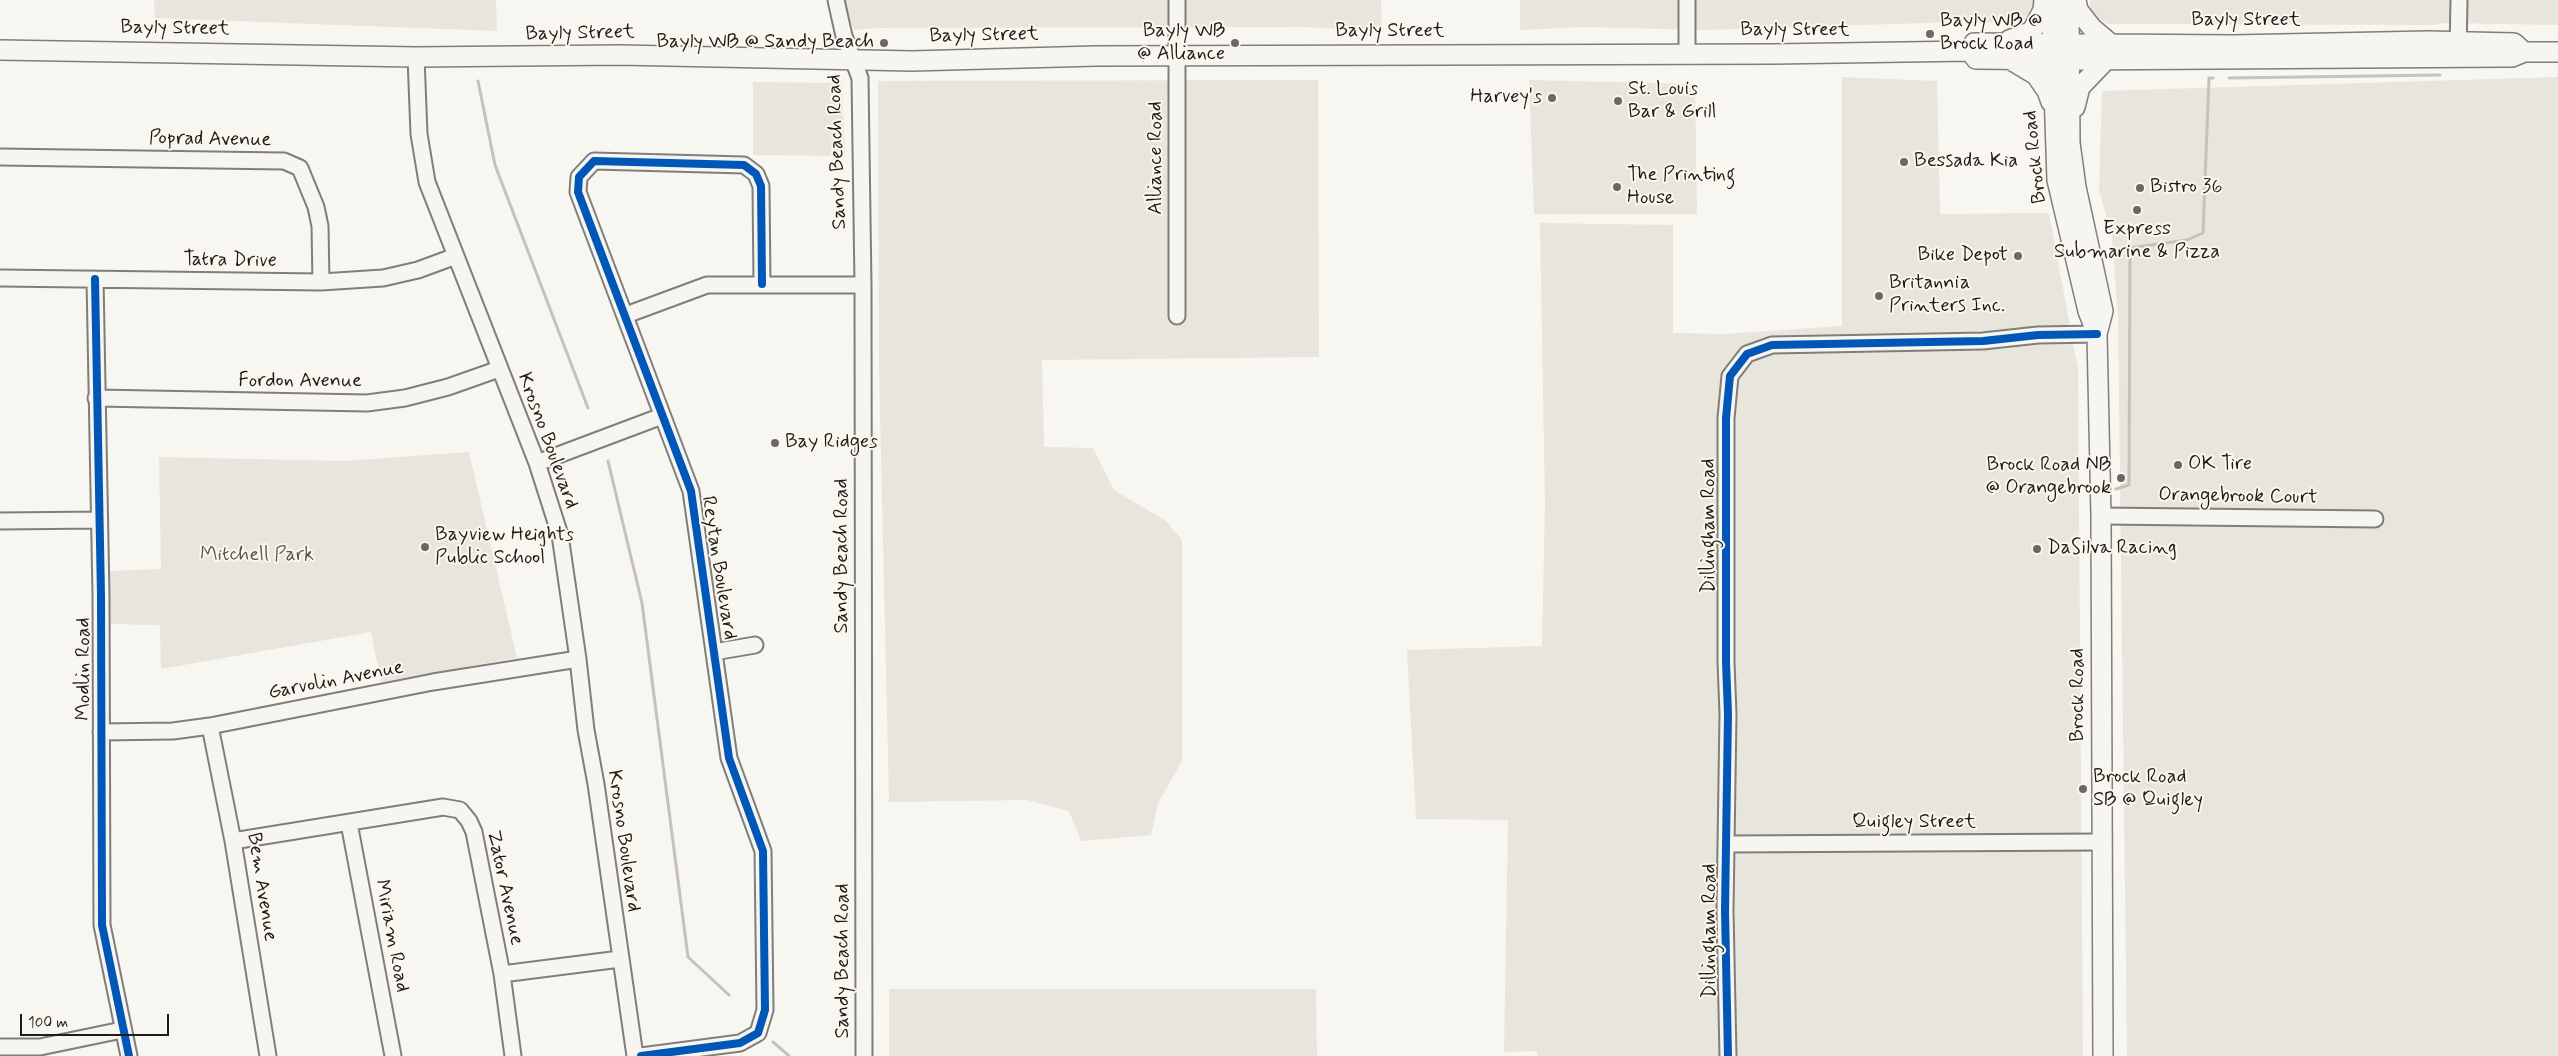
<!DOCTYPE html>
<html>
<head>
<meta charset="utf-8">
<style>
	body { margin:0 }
	#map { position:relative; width:2558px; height:1056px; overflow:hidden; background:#f8f6f0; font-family:Mynerve,sans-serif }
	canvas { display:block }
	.scale { position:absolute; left:20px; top:1014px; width:149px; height:22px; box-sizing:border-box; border:2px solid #1c1c1c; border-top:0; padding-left:6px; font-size:15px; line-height:18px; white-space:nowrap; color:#1c1c1c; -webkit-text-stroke:4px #fbf7ec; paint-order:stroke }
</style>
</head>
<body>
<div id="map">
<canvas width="2558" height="1056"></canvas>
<div class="scale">100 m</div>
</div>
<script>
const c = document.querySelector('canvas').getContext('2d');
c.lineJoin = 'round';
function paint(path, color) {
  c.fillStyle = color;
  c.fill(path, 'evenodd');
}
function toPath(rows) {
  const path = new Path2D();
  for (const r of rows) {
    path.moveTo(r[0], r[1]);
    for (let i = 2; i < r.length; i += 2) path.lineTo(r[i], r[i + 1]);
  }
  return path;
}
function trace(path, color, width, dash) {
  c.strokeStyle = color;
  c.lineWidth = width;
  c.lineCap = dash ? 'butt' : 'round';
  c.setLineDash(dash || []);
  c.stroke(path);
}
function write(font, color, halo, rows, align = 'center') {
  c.font = font + ' Mynerve,sans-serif';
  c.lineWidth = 4;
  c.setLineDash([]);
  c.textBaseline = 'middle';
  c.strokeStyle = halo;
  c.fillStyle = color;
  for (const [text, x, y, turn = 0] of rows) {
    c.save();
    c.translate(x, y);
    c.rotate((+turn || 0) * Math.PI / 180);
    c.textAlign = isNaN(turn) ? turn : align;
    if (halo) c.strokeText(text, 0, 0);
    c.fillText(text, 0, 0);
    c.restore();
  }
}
paint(toPath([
	[154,0,496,0,497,31,155,18],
	[844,0,1381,0,1382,31,1304,27,876,28,854,30],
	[1520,0,2033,0,2033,7,2022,23,1959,22,1704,30,1584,27,1520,30],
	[2090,0,2558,0,2558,25,2443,23,2434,25,2107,24,2090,12],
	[1842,77,1937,81,1940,214,2049,213,2078,370,2083,1056,1537,1056,1537,1051,1504,1052,1508,820,1416,819,1407,650,1542,646,1545,502,1540,223,1673,225,1673,333,1724,334,1842,326],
	[2558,77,2558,1056,2127,1056,2118,315,2112,238,2099,189,2102,91],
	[1318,80,1319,357,1042,360,1044,447,1093,448,1114,490,1166,521,1182,540,1182,761,1158,803,1151,835,1081,841,1069,811,1027,800,889,802,879,367,878,81],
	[1529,80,1695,84,1697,214,1534,214],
	[753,82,842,83,845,156,753,155],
	[469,452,517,658,381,682,371,632,161,669,160,625,109,624,109,571,161,569,159,457,345,461],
	[889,989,1316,989,1317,1056,889,1056]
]), '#e8e5dd');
trace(toPath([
	[2229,78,2440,75],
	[478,81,495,165,588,408],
	[608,461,642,603,688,957,729,995],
	[2116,489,2129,485,2130,248,2187,240,2203,233,2209,78,2213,78],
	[773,1042,789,1056]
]), '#c5c2bc', 3);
const minor = toPath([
	[836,0,844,36,860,78,863,285,864,1056],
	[1687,0,1687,54],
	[2458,51,2459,0],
	[416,57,419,134,427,182,537,463,560,535,578,659,586,730,596,784,635,1056],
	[0,157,284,161,300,168,316,207,320,226,321,282],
	[0,278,321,282,383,278,418,270,456,256],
	[95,279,101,596,102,925,129,1056],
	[626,315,707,285,863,285],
	[1177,316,1177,0],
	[96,398,367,403,405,398,448,387,499,369],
	[537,463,662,416],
	[2101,516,2375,519],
	[0,521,99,520],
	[714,652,755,645],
	[210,726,233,841,268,1056],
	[101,732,173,731,210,726,433,682,578,659],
	[349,823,393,1056],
	[233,841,443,807,460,810,469,821,474,832,502,974,513,1056],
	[1727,844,2100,842],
	[502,974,620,959],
	[0,1047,40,1047,122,1030],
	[641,1056,740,1043,758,1033,765,1010,763,851,729,758,691,491,578,192,579,177,594,161,744,165,756,174,761,186,762,284],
	[1728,1056,1725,911,1728,714,1726,662,1726,418,1730,376,1747,354,1772,345,1983,341,2038,335,2097,334]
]);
const major = toPath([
	[2051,0,2057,180,2088,311,2097,334],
	[2069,0,2070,143,2076,187,2103,311,2097,334,2101,516,2103,1056],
	[2076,0,2078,10,2092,28,2112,45],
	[2009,40,2032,31,2043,10,2044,0],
	[0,50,416,57,620,55,912,61,1096,56,1774,54,1970,51],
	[1970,51,1976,59,2069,60,2504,57,2512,57,2524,52,2558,52],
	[1970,51,1974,43,2233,45,2428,41,2514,43,2524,52],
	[2011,60,2036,75,2047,91,2051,102],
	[2075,107,2080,87,2106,60]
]);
trace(minor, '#7f7e7b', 19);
trace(major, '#7f7e7b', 22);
trace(minor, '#f6f5f1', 15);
trace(major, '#f6f5f1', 19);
trace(toPath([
	[95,279,101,596,102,925,129,1056],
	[641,1056,740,1043,758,1033,765,1010,763,851,729,758,691,491,578,192,579,177,594,161,744,165,756,174,761,186,762,284],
	[1728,1056,1725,911,1728,714,1726,662,1726,418,1730,376,1747,354,1772,345,1983,341,2038,335,2097,334]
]), '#0057b8', 8);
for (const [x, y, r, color] of [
	[1930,34,5,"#696866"],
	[884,43,5,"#696866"],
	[1235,43,5,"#696866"],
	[1552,98,5,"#696866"],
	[1618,101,5,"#696866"],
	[1904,162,5,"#696866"],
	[1617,187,5,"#696866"],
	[2140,188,5,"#696866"],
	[2137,210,5,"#696866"],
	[2018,256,5,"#696866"],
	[1879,296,5,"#696866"],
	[775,443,5,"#696866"],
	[2178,465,5,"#696866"],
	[2121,478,5,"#696866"],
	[425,547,5,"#696866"],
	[2037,549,5,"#696866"],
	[2083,789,5,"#696866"]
]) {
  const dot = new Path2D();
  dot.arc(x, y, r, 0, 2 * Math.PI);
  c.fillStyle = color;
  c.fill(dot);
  trace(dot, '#fbf7ec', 2);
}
write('20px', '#1c1c1c', '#fbf7ec', [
	["Bayly Street",2246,21],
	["Bayly Street",175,29,1],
	["Bayly Street",1795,31],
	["Bayly Street",1390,32],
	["Bayly Street",580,34,-1],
	["Bayly Street",984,36,-1],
	["Poprad Avenue",210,140,1],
	["Sandy Beach Road",838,152,-92],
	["Brock Road",2036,157,-96],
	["Alliance Road",1157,158,-90],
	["Tatra Drive",230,261,1],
	["Fordon Avenue",300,382],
	["Krosno Boulevard",547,441,70],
	["Orangebrook Court",2238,497,1],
	["Dillingham Road",1710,526,-90],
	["Sandy Beach Road",843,556,-90],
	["Reytan Boulevard",718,568,81],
	["Modlin Road",85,669,-90],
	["Garvolin Avenue",336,681,-11],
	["Brock Road",2079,695,-90],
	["Quigley Street",1914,823],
	["Krosno Boulevard",623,841,82],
	["Bem Avenue",261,887,81],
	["Zator Avenue",504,888,78],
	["Dillingham Road",1711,931,-90],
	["Miriam Road",391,936,79],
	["Sandy Beach Road",844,961,-90]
]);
write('20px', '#1c1c1c', '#fbf7ec', [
	["Bayly WB @",1940,22],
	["Brock Road",1940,45],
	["Bayly WB",1225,32,"right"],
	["@ Alliance",1225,55,"right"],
	["Bayly WB @ Sandy Beach",874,43,"right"],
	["St. Louis",1628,90],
	["Bar & Grill",1628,113],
	["Harvey's",1542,98,"right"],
	["Bessada Kia",1914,162],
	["The Printing",1627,176],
	["House",1627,199],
	["Bistro 36",2150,188],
	["Express",2137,230,"center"],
	["Submarine & Pizza",2137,253,"center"],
	["Bike Depot",2008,256,"right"],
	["Britannia",1889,284],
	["Printers Inc.",1889,307],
	["Bay Ridges",785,443],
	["OK Tire",2188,465],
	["Brock Road NB",2111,466,"right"],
	["@ Orangebrook",2111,489,"right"],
	["Bayview Heights",435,536],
	["Public School",435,559],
	["DaSilva Racing",2047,549],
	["Brock Road",2093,778],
	["SB @ Quigley",2093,801]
], 'left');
write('20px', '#555451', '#fbf7ec', [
	["Mitchell Park",257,556]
]);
</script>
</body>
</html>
